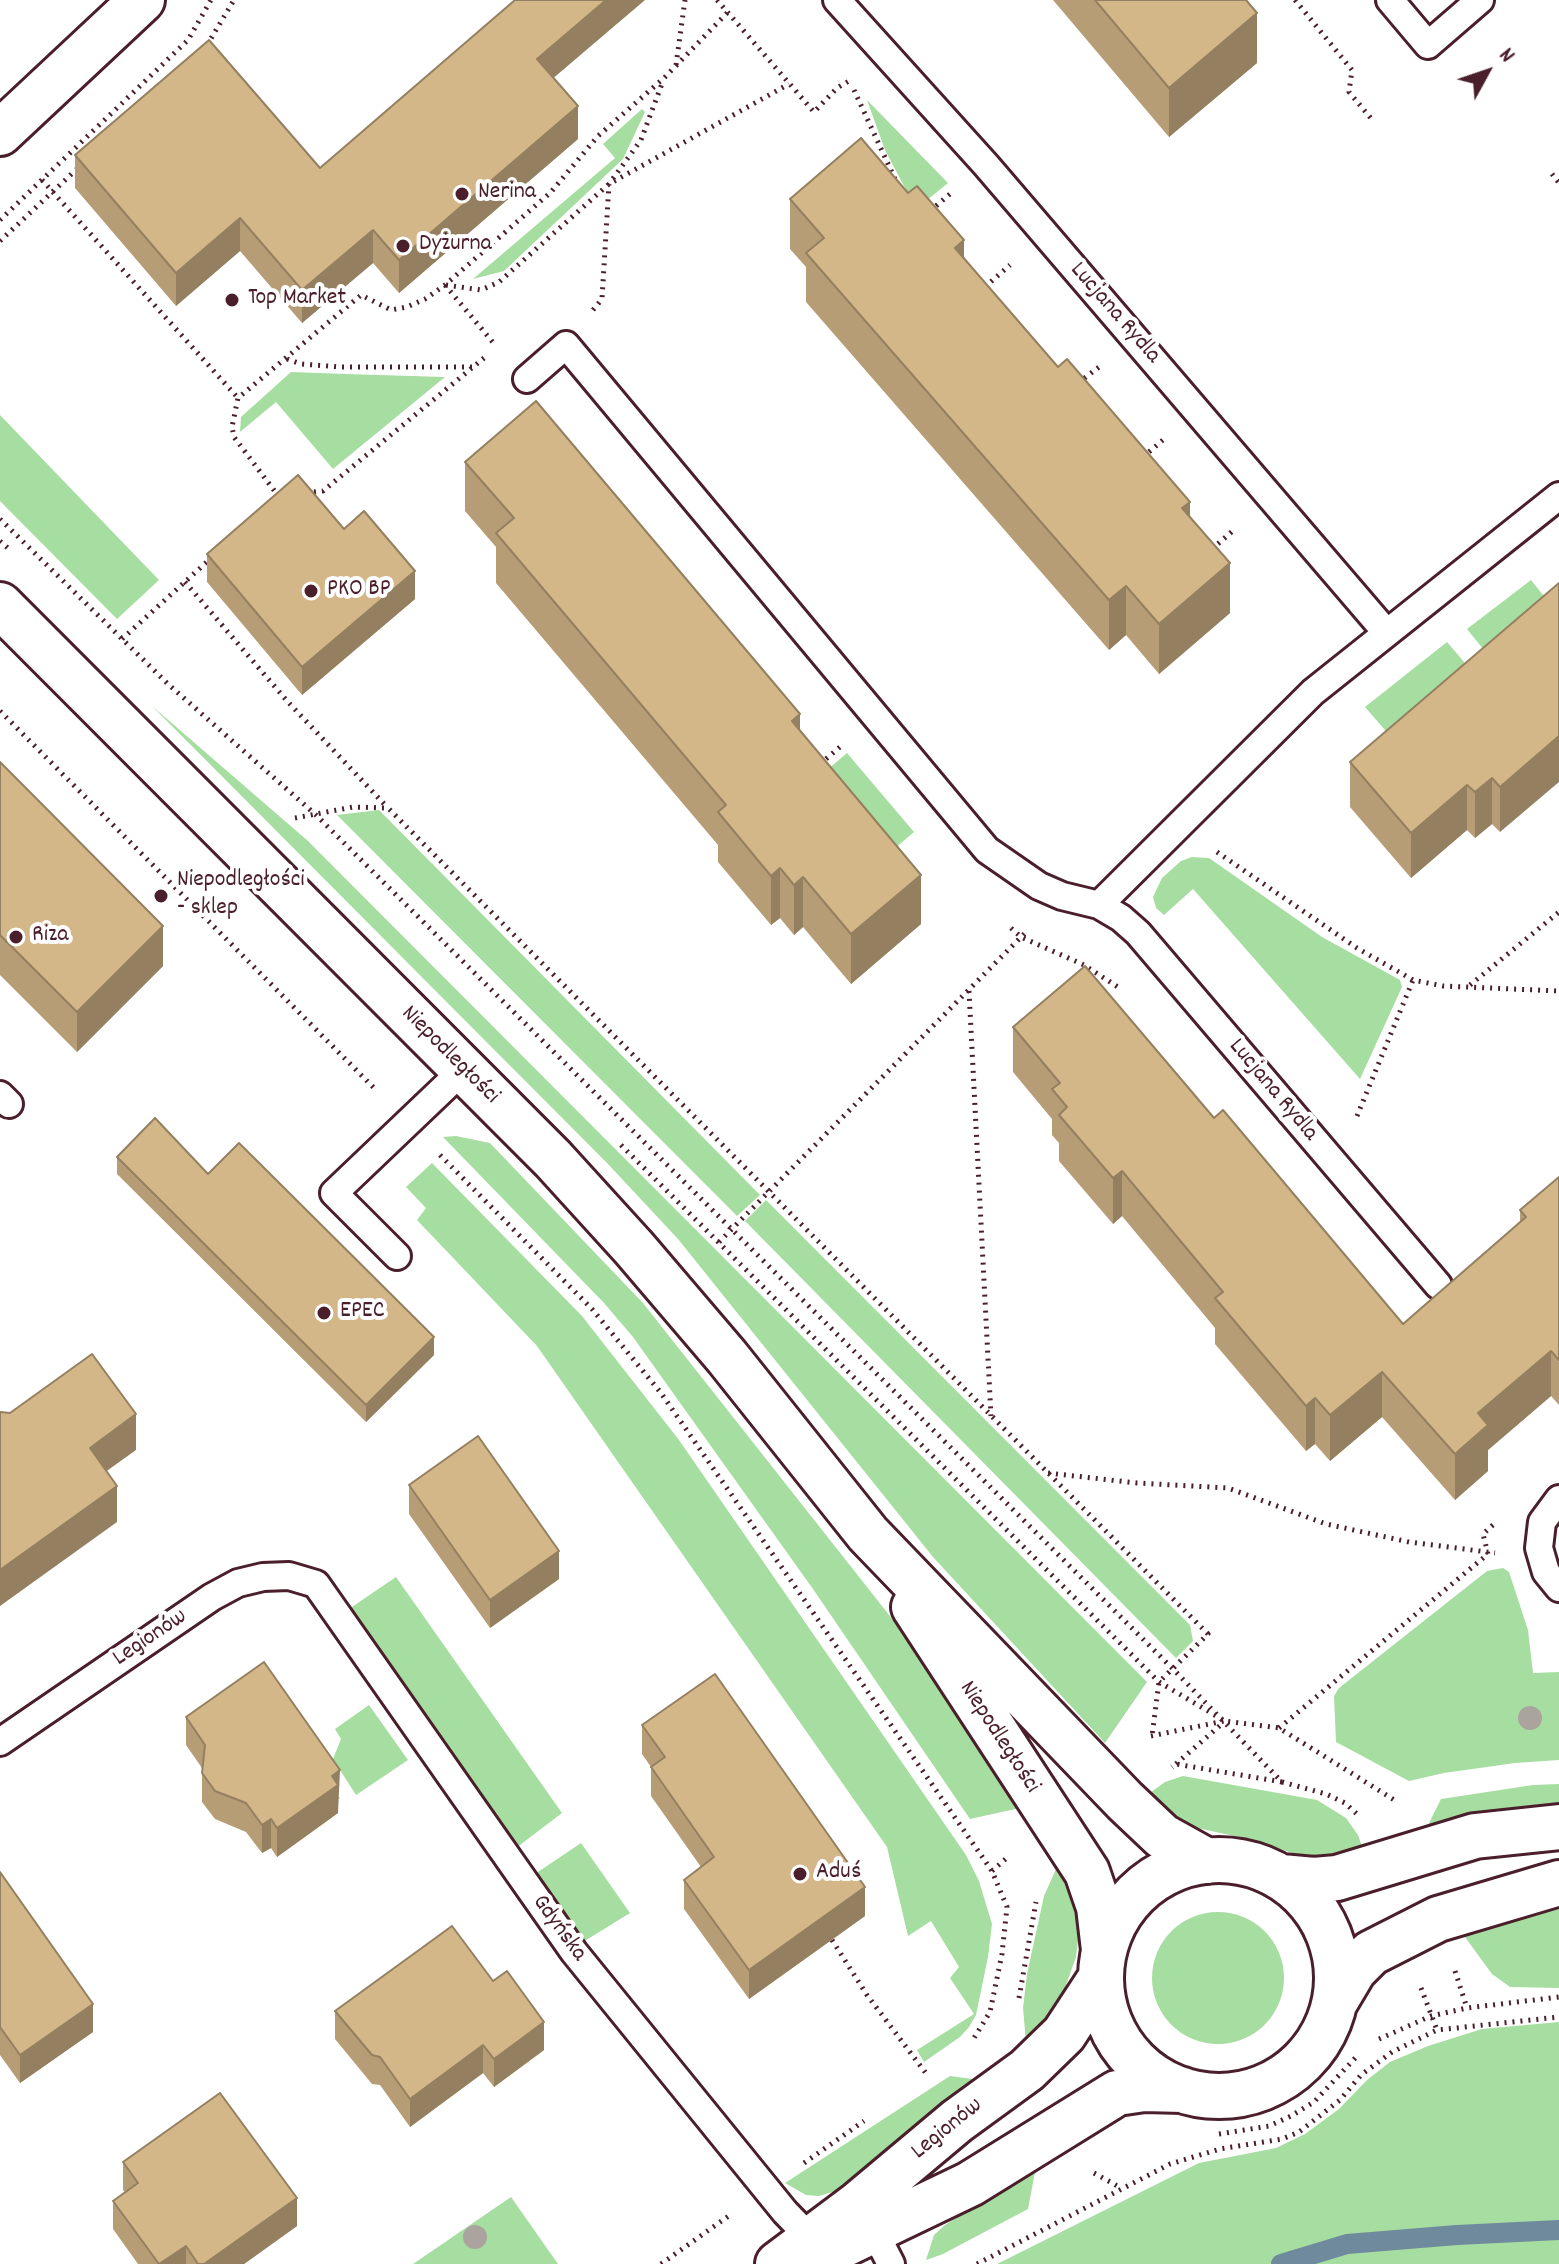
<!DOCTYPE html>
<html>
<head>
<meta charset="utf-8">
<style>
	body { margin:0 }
	#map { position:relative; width:1559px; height:2264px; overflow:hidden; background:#fff; font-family:Dekko,sans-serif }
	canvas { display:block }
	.north { position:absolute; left:1447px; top:32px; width:80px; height:80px; -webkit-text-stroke:6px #fff; paint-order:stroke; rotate:50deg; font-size:22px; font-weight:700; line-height:32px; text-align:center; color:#4a1f2b }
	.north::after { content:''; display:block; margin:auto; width:28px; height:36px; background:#4a1f2b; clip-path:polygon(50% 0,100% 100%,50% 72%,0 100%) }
</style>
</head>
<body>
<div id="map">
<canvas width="1559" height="2264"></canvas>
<div class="north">N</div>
</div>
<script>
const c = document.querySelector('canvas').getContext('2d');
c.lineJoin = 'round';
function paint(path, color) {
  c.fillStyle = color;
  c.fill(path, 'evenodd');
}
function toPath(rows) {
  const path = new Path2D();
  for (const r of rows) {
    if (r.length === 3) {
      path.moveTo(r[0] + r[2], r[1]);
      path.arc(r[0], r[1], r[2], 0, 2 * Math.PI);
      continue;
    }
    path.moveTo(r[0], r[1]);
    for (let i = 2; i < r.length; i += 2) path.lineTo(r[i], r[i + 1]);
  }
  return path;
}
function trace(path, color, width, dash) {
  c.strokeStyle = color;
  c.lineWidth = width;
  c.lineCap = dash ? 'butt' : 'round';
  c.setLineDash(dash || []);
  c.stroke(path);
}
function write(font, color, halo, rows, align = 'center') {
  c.font = font + ' Dekko,sans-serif';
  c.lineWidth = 8;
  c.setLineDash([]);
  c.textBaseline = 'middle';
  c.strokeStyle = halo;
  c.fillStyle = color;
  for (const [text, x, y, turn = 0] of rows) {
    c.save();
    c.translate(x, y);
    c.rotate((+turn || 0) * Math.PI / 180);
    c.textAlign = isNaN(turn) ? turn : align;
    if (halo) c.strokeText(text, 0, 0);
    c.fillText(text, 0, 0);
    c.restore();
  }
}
paint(toPath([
	[867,100,948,183,916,209,885,150],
	[642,109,645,112,623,159,504,271,473,279,615,158,603,144],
	[291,372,345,374,445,377,333,469,276,402,240,432,241,417],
	[0,415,159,580,117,619,0,501],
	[1531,580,1559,615,1508,680,1467,629],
	[1447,642,1483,684,1404,752,1365,707],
	[152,706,308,841,1147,1682,1105,1743,933,1557,678,1239,607,1163],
	[847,753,914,832,873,867,806,788],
	[379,810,760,1195,737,1216,337,815],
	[1192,857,1209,858,1322,937,1400,980,1402,987,1360,1079,1193,889,1164,915,1156,908,1153,897,1162,878,1181,861],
	[456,1136,490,1143,643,1303,897,1625,1020,1808,970,1819,813,1589,633,1337,604,1303,443,1137],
	[432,1163,582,1316,679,1440,966,1855,979,1881,992,1924,988,1957,976,2015,969,2027,960,2037,924,2062,917,2050,974,2014,950,1978,959,1967,931,1921,908,1936,887,1847,537,1346,417,1220,426,1208,406,1187],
	[766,1200,1190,1625,1193,1641,1176,1658,745,1221],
	[1503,1568,1509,1572,1528,1630,1533,1673,1559,1672,1559,1760,1515,1763,1444,1773,1409,1781,1336,1742,1334,1696,1339,1688,1487,1571],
	[396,1577,562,1813,516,1848,346,1611],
	[369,1705,408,1760,356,1795,333,1759,341,1739,335,1729],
	[1183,1776,1317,1800,1346,1818,1358,1835,1364,1852,1322,1859,1304,1857,1253,1840,1197,1828,1175,1817,1147,1795,1165,1782],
	[1559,1784,1559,1808,1426,1829,1441,1799,1533,1785],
	[581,1843,630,1913,583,1942,535,1874],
	[1060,1860,1077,1895,1080,1924,1076,1957,1060,2002,1041,2029,1026,2042,1023,2008,1027,1974,1044,1896],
	[1559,1905,1559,1988,1510,1987,1492,1974,1462,1933],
	[1218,1978,66],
	[1559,2022,1559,2264,997,2264,1199,2163,1276,2148,1305,2134,1339,2109,1367,2080,1390,2062,1428,2046,1482,2029],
	[950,2076,973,2079,839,2190,819,2196,806,2195,785,2183],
	[1036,2167,1028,2209,943,2254,926,2260,934,2235,945,2225],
	[511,2197,558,2264,413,2264]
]), '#a6dda0');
trace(toPath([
	[1281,2264,1347,2244,1457,2235,1559,2230]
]), '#6f899d', 20);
const lane = toPath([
	[837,0,986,165,1386,632],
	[1390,0,1428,45,1480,0],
	[527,379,566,345,987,850,1039,886,1062,896,1099,905,1313,692,1559,496],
	[1099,905,1121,918,1138,933,1438,1285],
	[0,1095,9,1104],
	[397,1256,334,1193,463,1070],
	[1559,1499,1542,1522,1539,1548,1546,1572,1559,1588],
	[0,1742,212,1597,238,1583,263,1577,289,1576,316,1584,574,1952,785,2212,820,2248],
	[869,2221,891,2264]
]);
const street = toPath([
	[0,133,142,0]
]);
const secondary = toPath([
	[0,605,553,1159,634,1248,727,1357,868,1534,1125,1801,1162,1836,1207,1861],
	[914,1607,1087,1872,1099,1907,1104,1950],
	[1219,1978,118],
	[1281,1877,1314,1880,1337,1878,1475,1836,1559,1827],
	[1335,2002,1354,1970,1371,1953,1438,1919,1559,1883],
	[822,2255,970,2184,1117,2093,1144,2089,1183,2090],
	[778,2264,858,2204,957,2121,1027,2070,1064,2034,1100,1979]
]);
trace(lane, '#4a1f2b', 32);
trace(street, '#4a1f2b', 50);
trace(secondary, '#4a1f2b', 50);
trace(toPath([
	[717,0,814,112,837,88,849,81],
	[1295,0,1352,70,1349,92,1374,122],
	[207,45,234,0],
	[676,65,685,0],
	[854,90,895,179],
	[1552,174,1559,183],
	[42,180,238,398],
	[930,211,950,194],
	[0,220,188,40,211,0],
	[0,241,78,168],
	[445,285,496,346],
	[446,285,481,290,499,282,609,184,789,84],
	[985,287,1010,265],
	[593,310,602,299,609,184,641,140,663,81],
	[287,359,301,364,341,367,472,367],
	[1078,383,1099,367],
	[1143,457,1163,440],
	[306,493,323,491,484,358],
	[279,497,234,437,232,427,238,398,361,295,391,310,407,307,425,299,445,285,551,192,598,136,664,78,728,12],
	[0,519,168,684,316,815,1173,1669,1282,1782,1176,1764,1172,1767],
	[0,541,9,549],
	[1212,549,1235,529],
	[185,582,288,702,388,808],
	[122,639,209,560],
	[0,711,377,1091],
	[820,764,840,747],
	[295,818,353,807,388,808,1208,1634,1159,1682,1152,1736],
	[1217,852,1357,948,1413,980,1443,986,1559,991],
	[1011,928,1021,937,1084,965,1121,989],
	[1470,985,1559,912],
	[969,991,991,1416],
	[1357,1116,1413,980],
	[621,1145,1159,1682,1225,1721,1279,1728,1396,1801],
	[440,1155,592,1309,661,1393,992,1871,1007,1907,1002,1954,990,2012,974,2038],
	[719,1242,1028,930],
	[1048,1473,1137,1483,1228,1488,1326,1524,1409,1542,1495,1553],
	[1279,1728,1488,1554,1483,1534,1494,1524],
	[1151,1736,1224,1721],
	[1176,1764,1224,1722],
	[1282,1782,1326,1794,1345,1803,1357,1814],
	[992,1871,1009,1856],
	[832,1940,867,1995,928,2076],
	[1455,1971,1467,2008],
	[1421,1988,1437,2030],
	[1019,1998,1036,1902],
	[1379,2039,1431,2016,1467,2008,1559,1997],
	[1219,2134,1269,2126,1291,2116,1314,2102,1358,2055],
	[804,2163,864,2121],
	[1094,2173,1121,2188],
	[661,2264,730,2215],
	[977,2264,1170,2164,1220,2149,1282,2139,1299,2132,1340,2100,1361,2075,1392,2052,1437,2030,1559,2017]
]), '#4a1f2b', 5, [2, 6]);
trace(lane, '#fff', 26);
trace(street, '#fff', 44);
trace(secondary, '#fff', 44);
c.fillStyle = '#aba39e';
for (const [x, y] of [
	[1530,1718],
	[475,2237]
]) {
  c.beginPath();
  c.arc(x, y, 12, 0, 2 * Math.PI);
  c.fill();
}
paint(toPath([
	[1053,0,1246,0,1257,63,1169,137],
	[554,78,578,139,399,293,373,263,302,323,240,251,176,306,75,188,75,155,320,168],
	[790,199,964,259,1190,518,1230,613,1159,674,1126,635,1109,650,806,302,806,267,790,249],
	[465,462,800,731,921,924,851,984,803,927,794,935,780,918,771,925,718,862,718,845,496,583,496,547,465,511],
	[344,529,415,599,302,695,207,582,207,554],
	[1559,583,1500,832,1492,824,1475,838,1467,830,1411,878,1350,807,1350,762],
	[0,762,163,966,77,1052,0,975],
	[1013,1027,1214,1118,1403,1324,1520,1222,1520,1210,1559,1177,1559,1405,1551,1396,1488,1450,1488,1471,1455,1500,1382,1417,1330,1461,1315,1444,1306,1451,1215,1344,1215,1328,1122,1216,1113,1224,1059,1161,1059,1143,1052,1135,1052,1119,1013,1072],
	[117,1157,208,1174,434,1355,366,1422,117,1174],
	[409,1485,559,1579,490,1628,409,1514],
	[186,1717,340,1798,338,1799,338,1813,277,1857,271,1848,262,1853,246,1832,215,1819,202,1802,202,1768,186,1745],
	[642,1725,865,1916,749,1999,684,1909,684,1880,701,1867,651,1796,651,1767,642,1754],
	[0,1872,93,2032,20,2083,0,2055],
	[335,2011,544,2050,494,2087,483,2073,410,2127,380,2085,372,2084,335,2039],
	[123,2162,297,2226,244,2264,138,2264,113,2229,113,2201,125,2192,123,2190]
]), '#b69d76');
paint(toPath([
	[606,0,645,0,537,92,537,59],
	[1257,13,1257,63,1169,137,1169,88],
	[578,106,578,139,399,293,399,260],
	[240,218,240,251,176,306,176,273],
	[373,230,373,263,302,323,302,290],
	[964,240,964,290,955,248],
	[1190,502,1190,551,1182,508],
	[1230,563,1230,613,1159,674,1159,624],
	[415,571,415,599,302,695,302,667],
	[1126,586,1126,635,1109,650,1109,600],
	[800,714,800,764,792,721],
	[1559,736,1559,782,1500,832,1500,787],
	[1492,778,1492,824,1475,838,1475,792],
	[1467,785,1467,830,1411,878,1411,833],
	[780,868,780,918,771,925,771,876],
	[921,875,921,924,851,984,851,934],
	[803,877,803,927,794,935,794,885],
	[163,926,163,966,77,1052,77,1012],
	[1122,1171,1122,1216,1113,1224,1113,1178],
	[434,1337,434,1355,366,1422,366,1405],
	[1551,1351,1551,1396,1488,1450,1488,1471,1455,1500,1455,1454,1478,1413],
	[1382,1372,1382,1417,1330,1461,1330,1415],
	[1315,1398,1315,1444,1306,1451,1306,1406],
	[136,1414,136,1450,90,1483,90,1448],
	[117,1486,117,1522,0,1606,0,1570],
	[559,1551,559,1579,490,1628,490,1600],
	[340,1770,338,1813,277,1857,277,1828,332,1776],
	[271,1819,271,1848,262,1853,262,1825],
	[865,1887,865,1916,749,1999,749,1970],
	[93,2004,93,2032,20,2083,20,2055],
	[544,2022,544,2050,494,2087,494,2059],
	[483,2045,483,2073,410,2127,410,2099],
	[297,2198,297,2226,244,2264,204,2264],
	[186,2246,186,2264,160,2264]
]), '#948060');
const building = toPath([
	[515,0,606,0,537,59,578,106,399,260,373,230,302,290,240,218,176,273,75,155,209,40,320,168,515,0],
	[1095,0,1246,0,1257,13,1169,88,1095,0],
	[861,138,908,193,917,186,964,240,955,248,1058,367,1067,359,1190,502,1182,508,1230,563,1159,624,1126,586,1109,600,806,253,824,238,790,199,861,138],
	[536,401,800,714,792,721,921,875,851,934,803,877,794,885,780,868,771,876,718,812,726,805,496,533,514,518,465,462,536,401],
	[298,475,344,529,364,511,415,571,302,667,207,554,298,475],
	[1559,583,1559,736,1500,787,1492,778,1475,792,1467,785,1411,833,1350,762,1559,583],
	[0,762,163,926,77,1012,0,935,0,762],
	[1085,966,1214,1118,1223,1110,1403,1324,1526,1217,1520,1210,1559,1177,1559,1360,1551,1351,1478,1413,1488,1425,1455,1454,1382,1372,1330,1415,1315,1398,1306,1406,1215,1298,1223,1292,1122,1171,1113,1178,1059,1115,1067,1107,1052,1089,1060,1083,1013,1027,1085,966],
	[155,1118,208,1174,239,1143,434,1337,366,1405,117,1157,155,1118],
	[92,1354,136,1414,90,1448,117,1486,0,1570,0,1412,10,1413,92,1354],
	[478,1436,559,1551,490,1600,409,1485,478,1436],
	[264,1662,340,1770,332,1776,338,1785,277,1828,271,1819,262,1825,246,1803,215,1791,202,1773,205,1745,186,1717,264,1662],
	[715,1674,865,1887,749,1970,684,1880,714,1857,651,1767,665,1757,642,1725,715,1674],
	[0,1872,93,2004,20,2055,0,2027,0,1872],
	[452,1926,493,1981,507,1971,544,2022,494,2059,483,2045,410,2099,380,2057,372,2055,335,2011,452,1926],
	[220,2093,297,2198,204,2264,198,2264,186,2246,159,2264,113,2201,138,2183,123,2162,220,2093]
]);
paint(building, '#d4b789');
trace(building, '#948060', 2);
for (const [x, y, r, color] of [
	[462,194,8,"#4a1f2b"],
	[403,246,8,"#4a1f2b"],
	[232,300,8,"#4a1f2b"],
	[311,591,8,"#4a1f2b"],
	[161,896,8,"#4a1f2b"],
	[16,937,8,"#4a1f2b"],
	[324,1313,8,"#4a1f2b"],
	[800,1874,8,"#4a1f2b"]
]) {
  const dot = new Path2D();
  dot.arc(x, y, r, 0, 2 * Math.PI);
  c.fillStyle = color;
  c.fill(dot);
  trace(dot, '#fff', 3);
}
write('24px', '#4a1f2b', '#fff', [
	["Nerina",478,194],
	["Dyżurna",419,246],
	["Top Market",248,300],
	["PKO BP",327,591],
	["Niepodległości",177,882],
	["- sklep",177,910],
	["Riza",32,937],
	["EPEC",340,1313],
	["Aduś",816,1874]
], 'left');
write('24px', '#4a1f2b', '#fff', [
	["Lucjana Rydla",1114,314,49],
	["Niepodległości",449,1056,45],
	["Lucjana Rydla",1272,1091,50],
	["Legionów",151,1639,-34],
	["Niepodległości",998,1738,57],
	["Gdyńska",558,1929,54],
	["Legionów",948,2130,-39]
]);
</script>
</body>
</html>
